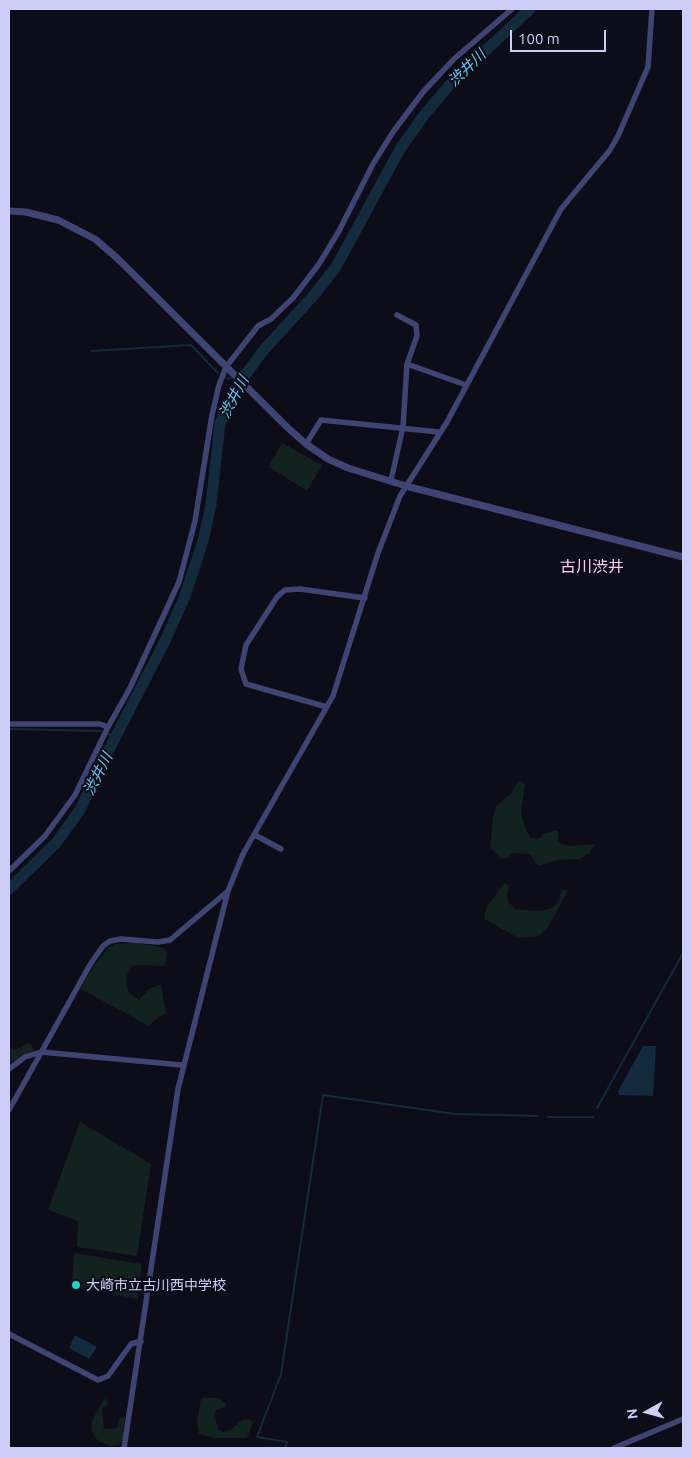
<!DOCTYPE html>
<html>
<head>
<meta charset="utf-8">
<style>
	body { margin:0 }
	#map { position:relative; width:692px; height:1457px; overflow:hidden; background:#0d0d19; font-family:Ubuntu,sans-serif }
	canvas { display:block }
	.frame { position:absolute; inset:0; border:10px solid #cccef8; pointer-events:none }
	.north { position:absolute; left:622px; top:1387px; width:50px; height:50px; -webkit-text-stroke:4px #0d0d19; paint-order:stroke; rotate:263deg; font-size:14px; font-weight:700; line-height:20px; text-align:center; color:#cccef8 }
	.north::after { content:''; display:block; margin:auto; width:18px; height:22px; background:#cccef8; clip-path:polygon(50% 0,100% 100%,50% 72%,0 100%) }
	.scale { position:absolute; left:510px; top:30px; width:96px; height:22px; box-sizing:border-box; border:2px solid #cccef8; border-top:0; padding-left:6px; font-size:15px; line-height:18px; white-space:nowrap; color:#cccef8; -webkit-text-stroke:4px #0d0d19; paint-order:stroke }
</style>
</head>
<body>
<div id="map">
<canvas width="692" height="1457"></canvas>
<div class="frame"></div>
<div class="north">N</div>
<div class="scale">100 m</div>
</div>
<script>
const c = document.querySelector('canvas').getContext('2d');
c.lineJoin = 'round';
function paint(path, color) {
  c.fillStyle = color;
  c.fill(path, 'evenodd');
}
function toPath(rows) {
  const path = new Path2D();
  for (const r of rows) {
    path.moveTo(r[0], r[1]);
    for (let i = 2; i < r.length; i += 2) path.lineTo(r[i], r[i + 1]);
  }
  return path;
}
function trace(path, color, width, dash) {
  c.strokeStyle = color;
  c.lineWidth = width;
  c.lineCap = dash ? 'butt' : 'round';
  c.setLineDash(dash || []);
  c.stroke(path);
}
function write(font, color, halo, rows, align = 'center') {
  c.font = font + ' Ubuntu,"Noto Sans JP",sans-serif';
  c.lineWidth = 4.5;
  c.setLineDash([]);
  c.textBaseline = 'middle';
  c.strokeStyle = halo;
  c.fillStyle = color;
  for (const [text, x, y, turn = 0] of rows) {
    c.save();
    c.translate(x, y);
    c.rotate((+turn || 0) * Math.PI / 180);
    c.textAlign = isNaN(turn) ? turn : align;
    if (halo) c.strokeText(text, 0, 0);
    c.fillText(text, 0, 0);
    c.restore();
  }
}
paint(toPath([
	[282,443,322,465,307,491,268,466],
	[519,780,525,784,521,811,523,822,530,838,538,839,543,834,557,830,559,834,558,842,562,844,570,846,594,844,589,854,580,859,557,860,538,866,530,854,512,853,508,858,501,859,490,847,493,818,496,807,511,793],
	[504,883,509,886,507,896,509,903,516,909,539,911,553,908,559,900,561,891,565,889,568,891,547,929,539,936,518,938,484,919,486,908],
	[137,943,162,947,167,952,165,966,133,965,127,975,126,983,129,993,139,1000,149,989,161,984,166,1014,160,1016,149,1026,81,989,93,967,108,948,115,944],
	[27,1043,31,1044,35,1052,24,1055,9,1064,9,1048,16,1050],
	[80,1122,151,1164,137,1256,77,1247,78,1221,48,1210],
	[74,1253,142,1264,137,1299,72,1286],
	[105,1398,108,1404,102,1409,104,1429,114,1429,118,1427,119,1419,123,1416,125,1418,123,1441,119,1445,111,1446,98,1441,92,1432,91,1422],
	[201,1398,219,1398,226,1404,225,1407,216,1410,215,1416,218,1430,223,1432,230,1430,242,1420,249,1419,253,1422,247,1438,213,1438,199,1434,197,1422]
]), '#11221f');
paint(toPath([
	[643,1046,656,1046,653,1096,619,1095,618,1091],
	[75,1335,97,1347,89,1359,69,1348]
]), '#132b3c');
trace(toPath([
	[92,351,191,345,218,373],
	[225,377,228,379,249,367],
	[9,729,101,731],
	[108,734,116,737],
	[597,1108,683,953],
	[548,1117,593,1117],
	[285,1448,287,1442,257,1437,281,1374,323,1095,455,1114,538,1116]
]), '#132b3c', 2);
trace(toPath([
	[9,889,56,843,80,810,96,775,165,641,185,596,203,541,211,505,220,423,239,384,262,352,314,295,336,267,400,149,425,114,453,81,530,9]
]), '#132b3c', 11);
trace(toPath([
	[407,364,466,385],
	[306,444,321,420,439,432],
	[391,480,403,427,407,364,417,336,416,325,397,315],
	[327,707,246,684,241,669,246,645,277,597,285,590,300,589,365,598],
	[9,724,100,724,108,727,130,688,179,582,195,521,212,415,219,385,226,367,258,326,271,319,293,298,319,264,339,231,373,164,393,132,423,92,454,59,512,9],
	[255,835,281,849],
	[9,871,45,836,75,795,108,727],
	[9,1069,25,1057,41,1052,182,1065],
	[9,1110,91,963,103,946,110,941,121,939,158,942,170,940,228,891],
	[9,1334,98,1380,108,1376,131,1344,141,1341],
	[124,1448,178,1089,228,891,243,854,333,696,378,553,400,496,447,422,561,209,610,150,618,136,648,67,652,9],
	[614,1448,683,1419]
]), '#3e4572', 5.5);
trace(toPath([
	[9,211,26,212,58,220,95,239,117,258,288,428,306,444,328,459,348,468,406,486,683,557]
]), '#3e4572', 7);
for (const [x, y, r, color] of [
	[76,1285,5,"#1cd3c6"]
]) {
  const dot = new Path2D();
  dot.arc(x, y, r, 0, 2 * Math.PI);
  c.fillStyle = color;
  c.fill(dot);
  trace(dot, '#0d0d19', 2);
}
write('14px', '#cccef8', '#0d0d19', [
	["大崎市立古川西中学校",86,1285]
], 'left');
write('italic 15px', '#67c5eb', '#0d0d19', [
	["渋井川",467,68,-44],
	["渋井川",234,397,-62],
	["渋井川",98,774,-63]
]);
write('16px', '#f8cef0', '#0d0d19', [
	["古川渋井",592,567]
]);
</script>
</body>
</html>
